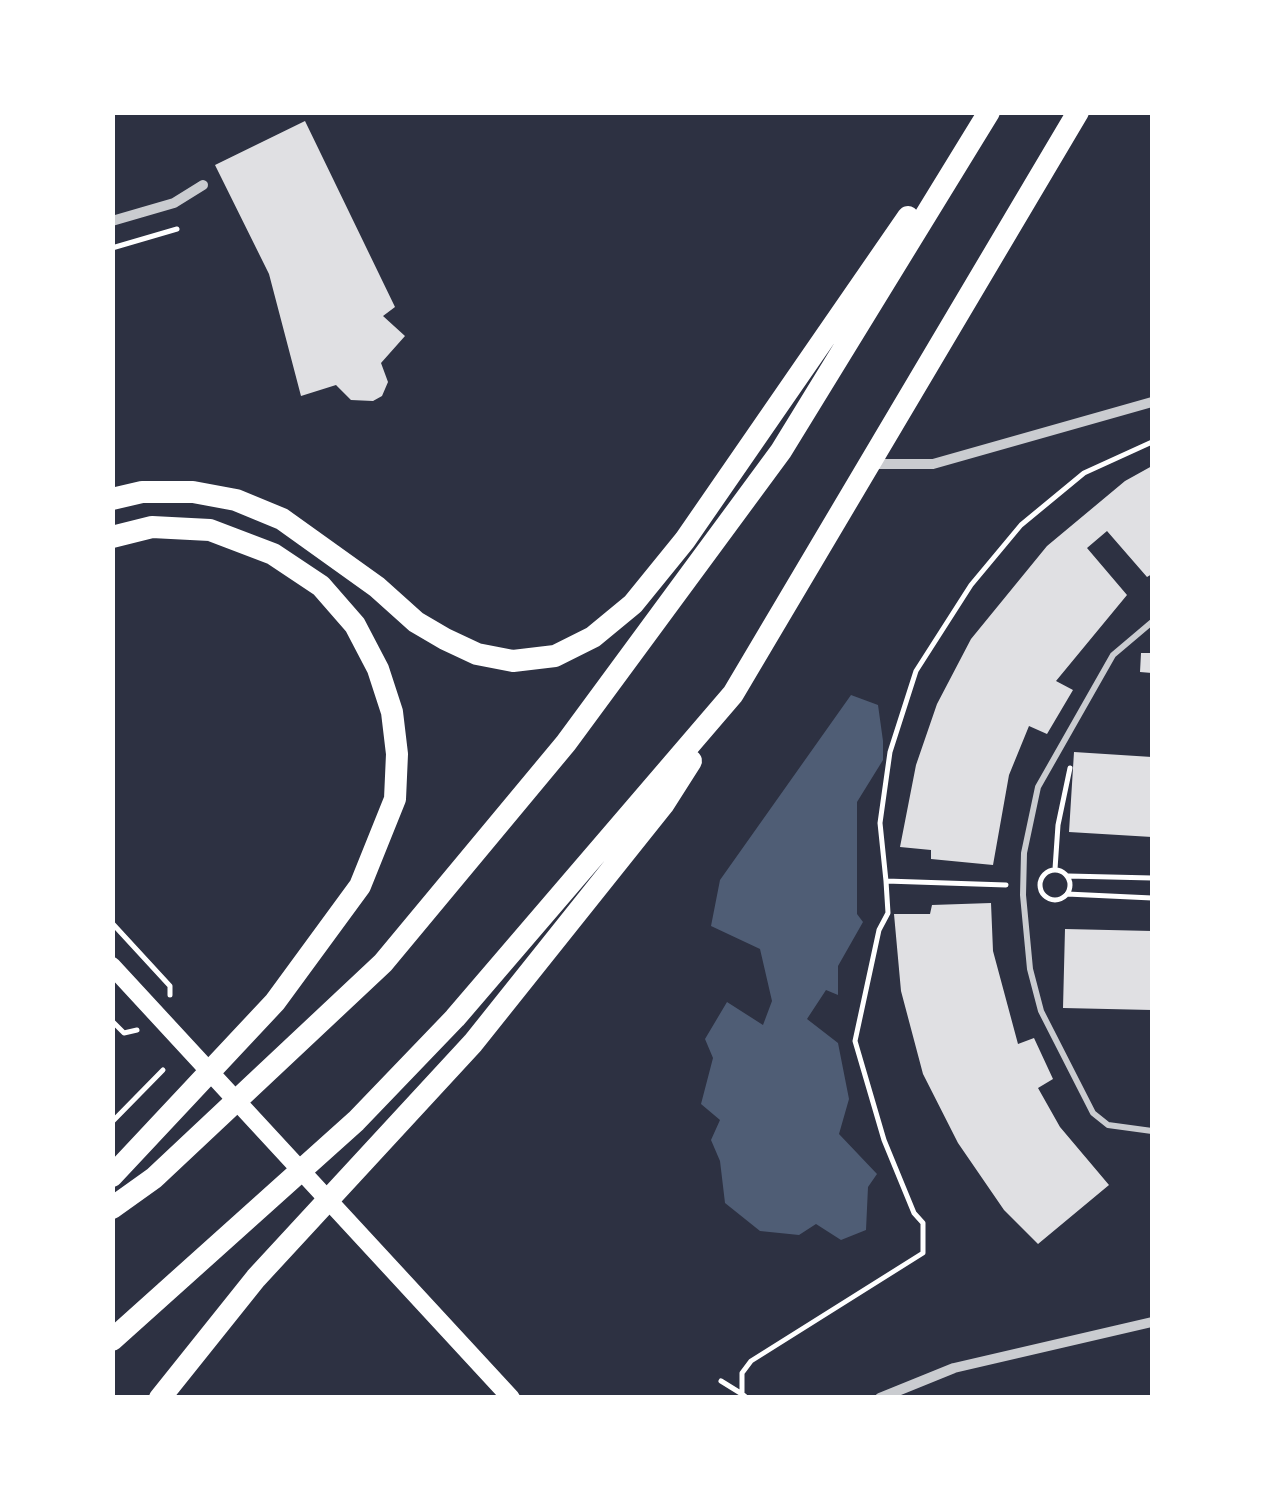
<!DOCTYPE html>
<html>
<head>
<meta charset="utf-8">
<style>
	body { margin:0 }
	#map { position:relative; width:1265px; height:1510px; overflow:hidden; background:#2d3142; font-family:Bitter,serif }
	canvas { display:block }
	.frame { position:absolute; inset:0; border:115px solid #fff; pointer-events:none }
</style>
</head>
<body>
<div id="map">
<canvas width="1265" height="1510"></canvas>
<div class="frame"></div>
</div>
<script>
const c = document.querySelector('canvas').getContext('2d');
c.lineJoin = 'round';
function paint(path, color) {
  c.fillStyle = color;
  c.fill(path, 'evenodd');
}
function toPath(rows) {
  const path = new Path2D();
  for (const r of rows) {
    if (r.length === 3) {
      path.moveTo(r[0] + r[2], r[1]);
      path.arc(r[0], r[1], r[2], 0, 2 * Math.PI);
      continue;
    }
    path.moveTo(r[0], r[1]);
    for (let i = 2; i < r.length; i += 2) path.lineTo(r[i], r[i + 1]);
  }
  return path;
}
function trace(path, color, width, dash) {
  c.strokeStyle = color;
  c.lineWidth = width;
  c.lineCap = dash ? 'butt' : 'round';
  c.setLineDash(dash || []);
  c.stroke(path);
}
paint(toPath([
	[851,695,878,705,883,741,883,760,857,802,857,914,863,922,838,966,838,995,826,990,807,1019,838,1043,849,1099,839,1134,877,1174,868,1187,866,1230,841,1240,816,1224,799,1235,760,1231,725,1203,720,1161,711,1140,720,1120,701,1104,713,1058,705,1039,727,1002,763,1025,772,1001,760,949,711,926,720,880]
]), '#4f5d75');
paint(toPath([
	[305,121,395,307,383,316,405,336,381,363,388,382,382,396,373,401,351,400,336,385,301,396,269,274,215,165],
	[1152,466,1152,574,1147,577,1107,531,1087,548,1127,595,1056,681,1073,690,1047,734,1029,726,1009,775,993,865,931,859,931,850,900,847,916,765,937,704,971,639,1047,546,1125,481],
	[1141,653,1152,653,1152,673,1140,672],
	[1074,752,1152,757,1152,837,1069,832],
	[991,903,993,951,1018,1044,1034,1038,1053,1079,1038,1088,1060,1127,1109,1185,1038,1244,1004,1210,958,1143,923,1074,901,991,894,914,930,914,932,905],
	[1065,929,1152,931,1152,1010,1063,1008]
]), '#e0e0e3');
trace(toPath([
	[112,248,177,229],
	[1055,869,1058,825,1070,768],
	[1055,885,15],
	[1068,876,1152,878],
	[886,881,880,823,890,752,916,671,971,585,1021,525,1084,473,1152,442],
	[1067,894,1152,898],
	[112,923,170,986,170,995],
	[112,1021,124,1033,137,1030],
	[112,1122,163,1070],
	[721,1381,742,1394],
	[747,1398,742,1394,742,1373,751,1361,923,1253,923,1223,914,1213,884,1140,855,1041,879,930,888,913,886,881,1006,885]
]), '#fff', 5);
trace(toPath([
	[1152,622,1113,655,1038,787,1024,853,1023,895,1030,969,1041,1011,1093,1113,1108,1125,1152,1131]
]), '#caccd0', 6);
trace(toPath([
	[112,221,174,203,203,185],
	[873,464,933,464,1152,402],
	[880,1398,954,1368,1152,1322]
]), '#caccd0', 10);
trace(toPath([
	[112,966,511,1398]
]), '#fff', 18);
trace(toPath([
	[112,499,142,492,193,492,236,500,282,519,377,587,416,622,445,639,477,654,513,661,555,656,593,637,633,604,685,540,908,217],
	[112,537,152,527,210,530,273,554,321,586,355,625,378,669,392,712,397,754,395,799,360,886,275,1002,112,1176],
	[112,1208,154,1178,383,963,566,743,781,451,989,112],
	[112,1340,356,1121,455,1018,733,694,1078,112],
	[160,1398,256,1278,473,1043,663,805,691,761]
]), '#fff', 22);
</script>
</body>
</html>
